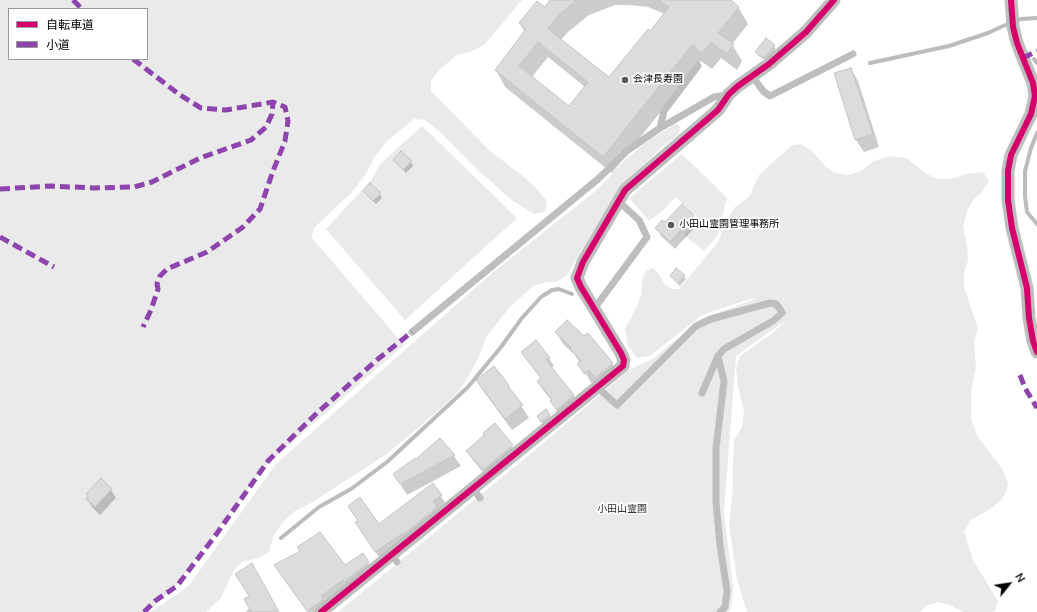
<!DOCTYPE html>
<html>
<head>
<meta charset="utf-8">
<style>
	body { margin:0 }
	#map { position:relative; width:1037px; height:612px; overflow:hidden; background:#fff; font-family:"Nunito Sans","Noto Sans JP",sans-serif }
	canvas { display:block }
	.legend { position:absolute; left:8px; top:8px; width:140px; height:52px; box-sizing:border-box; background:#fff; border:1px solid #999; margin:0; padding:5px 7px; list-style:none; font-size:12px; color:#000 }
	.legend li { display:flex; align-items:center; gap:8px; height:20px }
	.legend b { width:20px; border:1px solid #999 }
	.north { position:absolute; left:989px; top:564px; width:40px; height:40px; -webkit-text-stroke:3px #fff; paint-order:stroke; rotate:60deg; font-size:11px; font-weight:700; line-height:16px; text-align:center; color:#000 }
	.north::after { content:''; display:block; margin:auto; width:14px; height:18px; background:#000; clip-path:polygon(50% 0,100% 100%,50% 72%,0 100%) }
</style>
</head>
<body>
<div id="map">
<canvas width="1037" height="612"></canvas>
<ul class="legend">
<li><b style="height:5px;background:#d6006c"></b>自転車道</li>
<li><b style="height:5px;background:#8e44ad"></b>小道</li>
</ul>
<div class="north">N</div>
</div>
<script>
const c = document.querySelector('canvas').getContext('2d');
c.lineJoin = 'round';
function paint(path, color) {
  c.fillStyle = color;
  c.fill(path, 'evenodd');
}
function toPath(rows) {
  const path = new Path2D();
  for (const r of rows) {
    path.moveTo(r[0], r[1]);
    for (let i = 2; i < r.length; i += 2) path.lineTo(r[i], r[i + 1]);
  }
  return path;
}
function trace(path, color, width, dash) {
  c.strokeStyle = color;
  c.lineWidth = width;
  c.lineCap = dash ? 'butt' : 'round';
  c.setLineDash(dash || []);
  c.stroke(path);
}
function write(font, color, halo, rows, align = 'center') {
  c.font = font + ' "Nunito Sans","Noto Sans JP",sans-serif';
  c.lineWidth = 3.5;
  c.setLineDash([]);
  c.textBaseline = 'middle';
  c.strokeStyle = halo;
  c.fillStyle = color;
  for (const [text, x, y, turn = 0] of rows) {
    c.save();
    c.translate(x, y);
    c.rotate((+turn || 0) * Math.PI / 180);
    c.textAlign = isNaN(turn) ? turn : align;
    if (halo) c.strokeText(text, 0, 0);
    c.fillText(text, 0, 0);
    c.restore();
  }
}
paint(toPath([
	[0,0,522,0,484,45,470,52,457,55,440,69,431,81,431,91,489,150,524,177,536,188,547,201,545,212,534,214,513,201,482,174,440,132,425,120,414,119,387,141,374,158,365,175,353,191,314,228,312,238,404,345,267,464,175,586,149,612,0,612],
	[9,9,147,9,147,59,9,59],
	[676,123,680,127,679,134,662,147,631,177,615,195,567,275,557,282,546,282,533,286,509,308,487,336,477,361,465,382,457,393,441,408,387,454,311,503,295,511,283,522,274,535,269,552,259,558,242,562,234,570,221,598,206,612,150,612,182,591,190,584,276,464,491,274,598,189,624,161,644,144],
	[422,126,517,218,405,320,326,229,372,179,380,164],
	[801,144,811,150,825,166,835,173,849,175,861,171,874,161,889,156,906,158,927,174,935,178,944,179,955,178,966,174,983,172,989,181,981,193,974,199,968,209,963,226,967,245,968,260,964,273,964,287,978,328,974,343,976,366,971,392,971,420,978,437,1003,470,1008,484,1006,492,1002,499,992,508,971,520,964,532,973,560,998,601,997,606,995,610,993,612,963,612,952,606,938,602,926,606,920,612,747,612,737,580,729,524,733,486,733,467,734,440,742,427,744,411,738,387,736,368,740,356,770,335,788,319,736,356,724,512,733,587,731,609,728,612,338,612,535,450,629,370,654,358,701,319,757,298,750,299,702,315,650,356,637,358,628,346,625,329,637,306,641,295,643,276,647,270,653,268,660,276,665,285,673,289,679,289,718,242,726,222,735,207,749,197,759,175,792,145],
	[682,154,727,198,717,236,704,251,684,235,698,218,676,197,660,213,649,221,630,199,634,194]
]), '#eaeaea');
paint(toPath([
	[552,0,729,0,738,7,748,24,732,44,742,61,737,70,721,58,712,69,701,61,612,173,505,87,496,70,525,33,520,23,545,8],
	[615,5,628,5,648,7,665,14,610,79,561,40,568,32,589,15],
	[548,57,585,87,569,107,532,77],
	[774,46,776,50,766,61,759,56,756,52],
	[851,69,858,81,879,147,864,152,856,140,835,74],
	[394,160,411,162,413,166,406,173],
	[364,192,380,194,382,198,376,204],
	[693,216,698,224,675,249,661,236,656,228],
	[671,276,684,276,686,279,680,286],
	[556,332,612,363,618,375,592,384,586,374,584,374,586,377,585,376,578,364,580,363,575,355,563,344],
	[522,352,549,358,554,366,551,368,574,396,578,404,562,417,556,410,552,401,543,390,538,381,541,379],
	[477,380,508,386,529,418,512,430,484,392],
	[546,411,552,419,544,425,540,420],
	[495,425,512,446,517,454,488,478,472,459,467,451],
	[440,439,454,456,461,466,407,495,394,474,416,461],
	[101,480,111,490,116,498,100,515,92,507,87,499,89,497,87,495],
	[433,484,448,507,383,563,363,534,358,521,349,506,379,525],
	[363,554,372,569,319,612,308,612,275,566,344,566],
	[250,597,278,612,246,612,246,611,250,608]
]), '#0003');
trace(toPath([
	[1034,59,1037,63],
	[870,63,949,46,988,33,1003,26,1021,19,1037,18],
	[1037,133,1031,148,1025,171,1025,196,1027,212,1037,224],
	[281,538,319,507,351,489,387,462,468,387,501,347,522,318,541,297,552,290,559,289,572,294]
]), '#bcbcbc', 4);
const building = toPath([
	[550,0,576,0,559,15,548,29,609,77,648,29,650,31,669,7,658,0,731,0,739,7,718,33,734,44,727,54,711,42,702,53,692,45,603,157,495,70,526,29,519,23,537,1,545,7,550,0],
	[538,42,588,82,569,106,519,66,538,42],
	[766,38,775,45,763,58,755,52,766,38],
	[851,68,873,134,855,140,834,73,851,68],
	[401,151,412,161,403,170,393,160,401,151],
	[370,183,381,193,373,201,363,191,370,183],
	[682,204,694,215,670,242,655,228,662,220,665,222,682,204],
	[676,268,685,275,678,283,670,276,676,268],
	[567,320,584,336,588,333,613,363,595,378,589,370,585,374,577,364,581,361,570,348,571,347,555,332,567,320],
	[536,340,550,358,546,360,574,395,557,410,550,401,552,400,537,381,541,378,521,352,536,340],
	[494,366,509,385,508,386,523,405,505,419,476,380,494,366],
	[546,409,550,415,541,422,537,416,546,409],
	[495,423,513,445,483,470,466,451,484,435,483,433,495,423],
	[440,438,455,455,400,484,393,474,415,458,416,459,440,438],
	[101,478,112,489,95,507,86,499,88,496,86,494,101,478],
	[433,483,442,495,433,501,437,507,404,534,403,533,375,552,355,522,358,521,348,506,360,497,379,524,433,483],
	[320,532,345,565,363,553,369,562,344,582,343,580,321,596,324,599,307,611,274,565,300,551,297,547,320,532],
	[252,563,279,612,251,612,244,599,249,596,235,574,252,563]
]);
paint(building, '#dcdcdc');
trace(building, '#c5c5c5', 1);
trace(toPath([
	[752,76,764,92,770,96,853,54],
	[660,128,664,111,698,66],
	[594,309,647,237,639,220,618,201],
	[412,332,598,179,628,150,660,128,714,97,728,95],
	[597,387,617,405,696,326,711,319,770,303,776,304,780,309,782,313,773,321,724,349,718,356,724,381,716,448,716,502,720,545,727,591,725,607,720,612],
	[702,393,718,356],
	[473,488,480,498],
	[391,554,397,562]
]), '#bebebe', 7);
trace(toPath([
	[1011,0,1013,27,1017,43,1033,83,1035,96,1031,114,1011,155,1008,171,1008,200,1012,228,1027,288,1029,318,1033,341,1037,352],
	[321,612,623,366,624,360,621,353,581,287,577,278,583,262,625,190,718,110,729,94,738,86,769,64,806,32,834,0]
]), '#bebebe', 13);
trace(toPath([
	[73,0,82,9],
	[1023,58,1037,51],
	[133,59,180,95,201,108,226,110,273,102,285,107,288,121,285,141,273,171,260,209,243,227,207,252,167,269,160,276,157,284,158,289,151,310,143,327],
	[0,189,51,186,94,188,134,187,152,182,200,158,251,140,266,127,272,114,273,102],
	[0,237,54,267],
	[1020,375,1025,388,1037,408],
	[144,612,155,601,177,586,215,536,268,461,317,413,378,359,412,332]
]), '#8e44ad', 5, [10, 5]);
trace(toPath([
	[1011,0,1013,27,1017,43,1033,83,1035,96,1031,114,1011,155,1008,171,1008,200,1012,228,1027,288,1029,318,1033,341,1037,352],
	[321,612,623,366,624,360,621,353,581,287,577,278,583,262,625,190,718,110,729,94,738,86,769,64,806,32,834,0]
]), '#d6006c', 6);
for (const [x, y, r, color] of [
	[625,80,4,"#595959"],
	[671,225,4,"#595959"]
]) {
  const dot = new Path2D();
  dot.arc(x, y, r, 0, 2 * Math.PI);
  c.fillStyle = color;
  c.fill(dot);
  trace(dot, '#fff', 1.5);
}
write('10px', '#000', '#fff', [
	["会津長寿園",633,80],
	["小田山霊園管理事務所",679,225]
], 'left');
write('10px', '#2f2f2f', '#fff', [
	["小田山霊園",622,510]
]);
</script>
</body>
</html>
